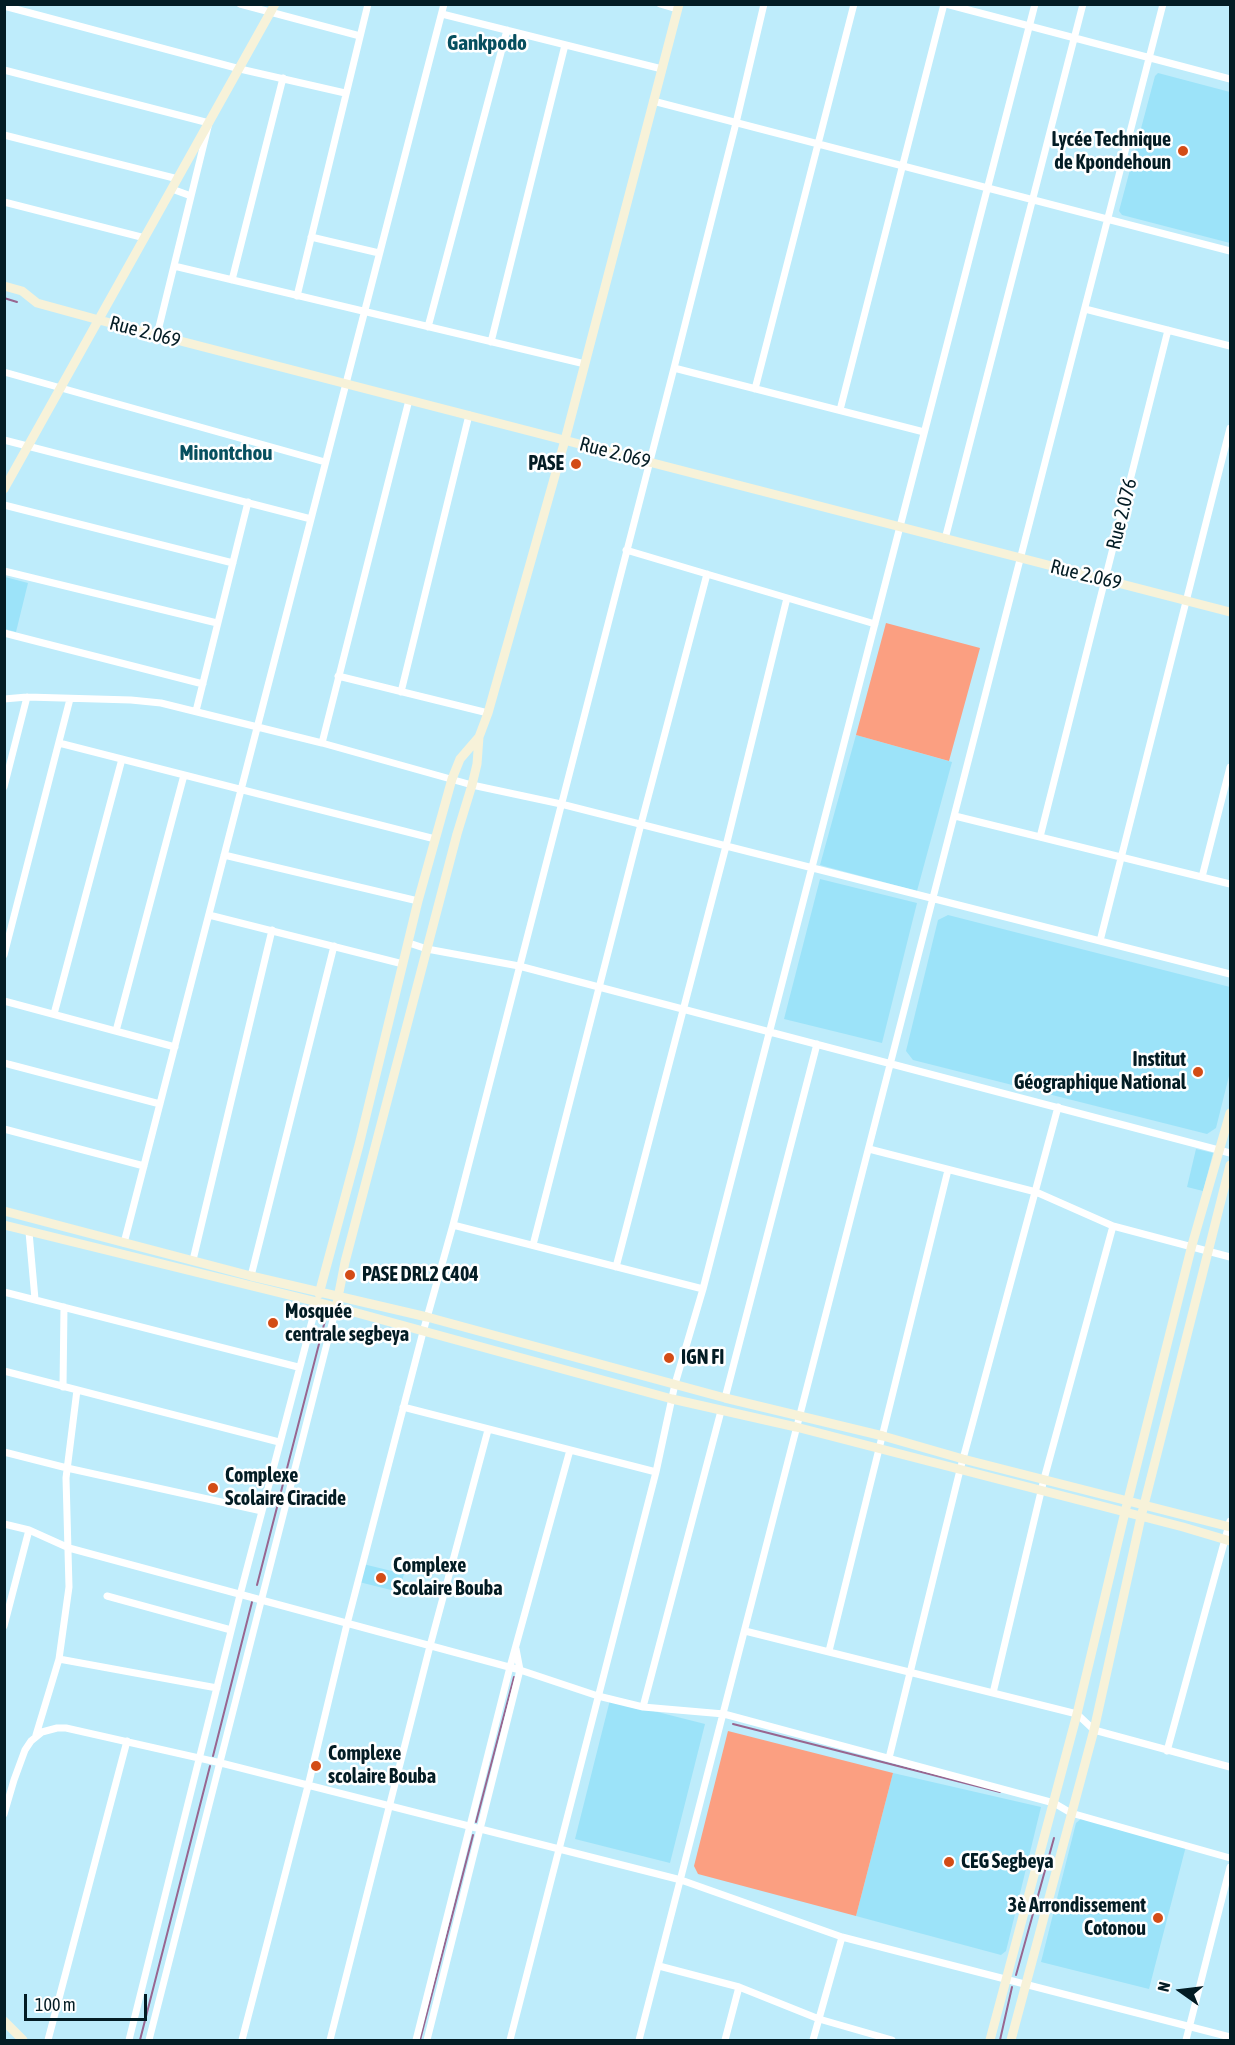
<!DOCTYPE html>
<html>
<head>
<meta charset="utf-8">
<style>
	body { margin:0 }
	#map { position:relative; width:1235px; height:2045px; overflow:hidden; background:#beecfb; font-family:"Asap Condensed",sans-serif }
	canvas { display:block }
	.frame { position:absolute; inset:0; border:6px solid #031c24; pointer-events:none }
	.north { position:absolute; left:1151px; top:1961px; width:60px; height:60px; -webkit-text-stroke:4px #fff; paint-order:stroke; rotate:284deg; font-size:16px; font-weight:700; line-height:24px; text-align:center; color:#031c24 }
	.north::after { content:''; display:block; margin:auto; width:21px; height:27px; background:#031c24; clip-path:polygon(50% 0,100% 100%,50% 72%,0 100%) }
	.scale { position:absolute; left:24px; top:1994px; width:123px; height:27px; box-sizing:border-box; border:3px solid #031c24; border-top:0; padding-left:8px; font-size:18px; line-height:21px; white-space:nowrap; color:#031c24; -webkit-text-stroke:4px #fff; paint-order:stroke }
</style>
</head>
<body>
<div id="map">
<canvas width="1235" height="2045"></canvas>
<div class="frame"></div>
<div class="north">N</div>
<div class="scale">100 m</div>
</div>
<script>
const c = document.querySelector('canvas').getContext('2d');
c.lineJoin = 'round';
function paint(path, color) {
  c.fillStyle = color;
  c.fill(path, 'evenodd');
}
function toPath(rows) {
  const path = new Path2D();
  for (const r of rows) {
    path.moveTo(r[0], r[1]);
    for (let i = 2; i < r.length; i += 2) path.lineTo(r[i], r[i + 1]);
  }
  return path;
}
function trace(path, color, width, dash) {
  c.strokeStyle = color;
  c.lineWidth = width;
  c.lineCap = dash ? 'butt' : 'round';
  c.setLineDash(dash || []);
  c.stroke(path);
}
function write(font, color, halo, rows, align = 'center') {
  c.font = font + ' "Asap Condensed",sans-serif';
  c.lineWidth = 5;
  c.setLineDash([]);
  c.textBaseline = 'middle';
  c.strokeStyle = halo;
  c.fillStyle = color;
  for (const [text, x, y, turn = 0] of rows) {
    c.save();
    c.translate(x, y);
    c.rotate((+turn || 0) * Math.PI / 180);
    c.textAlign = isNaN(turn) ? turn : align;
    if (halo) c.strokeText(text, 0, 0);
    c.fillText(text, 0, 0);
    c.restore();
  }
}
paint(toPath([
	[1158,73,1230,92,1230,243,1122,215,1119,211,1155,76],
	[5,577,28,583,16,632,5,629],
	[856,735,952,762,917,891,820,865],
	[820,879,917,903,882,1043,784,1019],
	[948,915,1230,987,1230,1072,1216,1128,1207,1134,913,1060,906,1051,938,920],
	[1196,1149,1213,1153,1203,1191,1187,1187],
	[363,1564,404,1574,399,1592,359,1582],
	[610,1700,705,1724,670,1863,575,1839],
	[893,1773,1041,1807,1006,1951,1001,1955,856,1916],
	[1083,1817,1186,1846,1149,1989,1041,1962,1076,1823]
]), '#9ce3f9');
paint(toPath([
	[886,623,980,648,949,761,856,735],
	[728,1731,893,1773,856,1916,698,1874,694,1866]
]), '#fb9f81');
trace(toPath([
	[4,298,17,302],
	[257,1585,328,1309],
	[733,1724,1000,1792],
	[213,1756,252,1602],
	[476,1822,514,1677],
	[1016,1975,1054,1838],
	[140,2040,210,1766],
	[420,2040,473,1835],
	[1000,2040,1012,1987]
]), '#986690', 2);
trace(toPath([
	[240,4,360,36],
	[660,4,677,9],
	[946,4,1230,79],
	[4,6,240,69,345,93],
	[442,14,662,69],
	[4,70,209,123,157,335],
	[653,101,1230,251],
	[4,135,178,179],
	[172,189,191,196],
	[4,202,145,238],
	[311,237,379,253],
	[174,266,585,364],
	[232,280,283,78],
	[297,296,368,4],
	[1085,309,1230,346],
	[428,327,507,30],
	[491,342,565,45],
	[674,368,924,432],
	[4,372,325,462],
	[755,389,854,4],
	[840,410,944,4],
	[4,440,311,519],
	[4,505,233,563],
	[945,539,1083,4],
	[626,550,875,624],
	[4,571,217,623],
	[4,633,203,684],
	[338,676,488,713],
	[401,692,469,415],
	[4,699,27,697,131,700,161,703,322,743,472,785,561,804,1230,974],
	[196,711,248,502],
	[59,743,435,839],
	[322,743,409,400],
	[4,787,27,697],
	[955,816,1230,884],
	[1040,837,1168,330],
	[224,855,418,901],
	[1202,877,1230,767],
	[209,915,403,964],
	[1100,941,1230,428],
	[409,943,427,949,519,966,1230,1153],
	[4,955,70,699],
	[4,1001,175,1047],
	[54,1014,122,759],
	[116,1031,184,775],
	[4,1063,160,1104],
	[4,1129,144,1166],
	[869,1149,1036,1192,1113,1226,1230,1257],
	[453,1225,703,1289],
	[29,1232,35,1299],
	[124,1243,444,4],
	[533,1245,641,824,707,574],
	[193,1260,272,930],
	[616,1267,726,846,787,598],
	[251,1276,334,946],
	[4,1292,298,1367],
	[4,1371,279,1442],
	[63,1387,64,1307],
	[725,1398,817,1044],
	[403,1407,656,1472],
	[4,1452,67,1468,262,1511],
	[4,1524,29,1530,69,1548,520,1670,598,1696,643,1707,724,1714,1054,1803,1071,1813,1230,1858],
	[107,1596,231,1630],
	[4,1626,29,1530],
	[745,1631,1077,1714,1094,1730,1230,1767],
	[829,1651,948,1170],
	[59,1659,217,1688],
	[993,1693,1044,1479,1113,1226],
	[643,1707,721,1411],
	[36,1735,59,1659,69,1587,66,1478,77,1390],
	[1167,1751,1230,1521],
	[889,1758,960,1470,1058,1107],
	[4,1814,14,1780,25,1750,31,1741,42,1732,57,1728,66,1728,221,1763,681,1880,842,1937,1230,2037],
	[659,1966,739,1987,819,2019,892,2040],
	[48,2040,127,1741],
	[129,2040,240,1595,317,1302],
	[149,2040,336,1308],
	[242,2040,308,1786,347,1624,423,1332,453,1225,674,368,736,123,764,4],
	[330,2040,430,1646,488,1430],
	[416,2040,510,1667,570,1450],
	[427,2040,520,1670,516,1649],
	[510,2040,656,1472,675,1384,703,1289,1035,4],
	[639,2040,1163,4],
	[725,2040,739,1987],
	[813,2040,842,1937],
	[1186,2040,1230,1867]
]), '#fff', 7);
trace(toPath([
	[4,286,22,291,37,303,99,320,1230,612],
	[4,489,275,4],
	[4,1211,251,1276,427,1317,725,1398,883,1436,963,1459,1230,1527],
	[4,1225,317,1302,672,1399,796,1427,1183,1527,1230,1541],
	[319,1294,359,1145,418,901,452,779,460,759,479,737],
	[336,1308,345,1262,457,834,472,785,477,764,479,737,488,713,565,440,679,4],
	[4,2021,23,2040],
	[990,2040,1077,1714,1125,1512,1192,1245,1230,1113],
	[1011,2040,1094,1730,1141,1517,1230,1165]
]), '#f7f2d9', 9);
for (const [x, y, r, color] of [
	[1183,151,6,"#d34c16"],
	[576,464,6,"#d34c16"],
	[1198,1072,6,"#d34c16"],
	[350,1275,6,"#d34c16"],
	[273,1323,6,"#d34c16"],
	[669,1358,6,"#d34c16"],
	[213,1488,6,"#d34c16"],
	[381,1578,6,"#d34c16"],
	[316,1766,6,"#d34c16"],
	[949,1862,6,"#d34c16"],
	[1158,1918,6,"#d34c16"]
]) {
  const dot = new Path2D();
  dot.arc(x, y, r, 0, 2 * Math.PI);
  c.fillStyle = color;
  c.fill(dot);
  trace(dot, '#fff', 2);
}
write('bold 20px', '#031c24', '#fff', [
	["Lycée Technique",1171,140,"right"],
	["de Kpondehoun",1171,163,"right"],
	["PASE",564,464,"right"],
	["Institut",1186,1060,"right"],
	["Géographique National",1186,1083,"right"],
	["PASE DRL2 C404",362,1275],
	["Mosquée",285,1312],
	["centrale segbeya",285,1335],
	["IGN FI",681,1358],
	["Complexe",225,1476],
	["Scolaire Ciracide",225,1499],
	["Complexe",393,1566],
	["Scolaire Bouba",393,1589],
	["Complexe",328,1754],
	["scolaire Bouba",328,1777],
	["CEG Segbeya",961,1862],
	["3è Arrondissement",1146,1906,"right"],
	["Cotonou",1146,1929,"right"]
], 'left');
write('20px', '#031c24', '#fff', [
	["Rue 2.069",145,332,15],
	["Rue 2.069",615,453,15],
	["Rue 2.076",1122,514,-76],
	["Rue 2.069",1086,575,14]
]);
write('bold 21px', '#064f5f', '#fff', [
	["Gankpodo",487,43],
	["Minontchou",226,453]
]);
</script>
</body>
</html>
